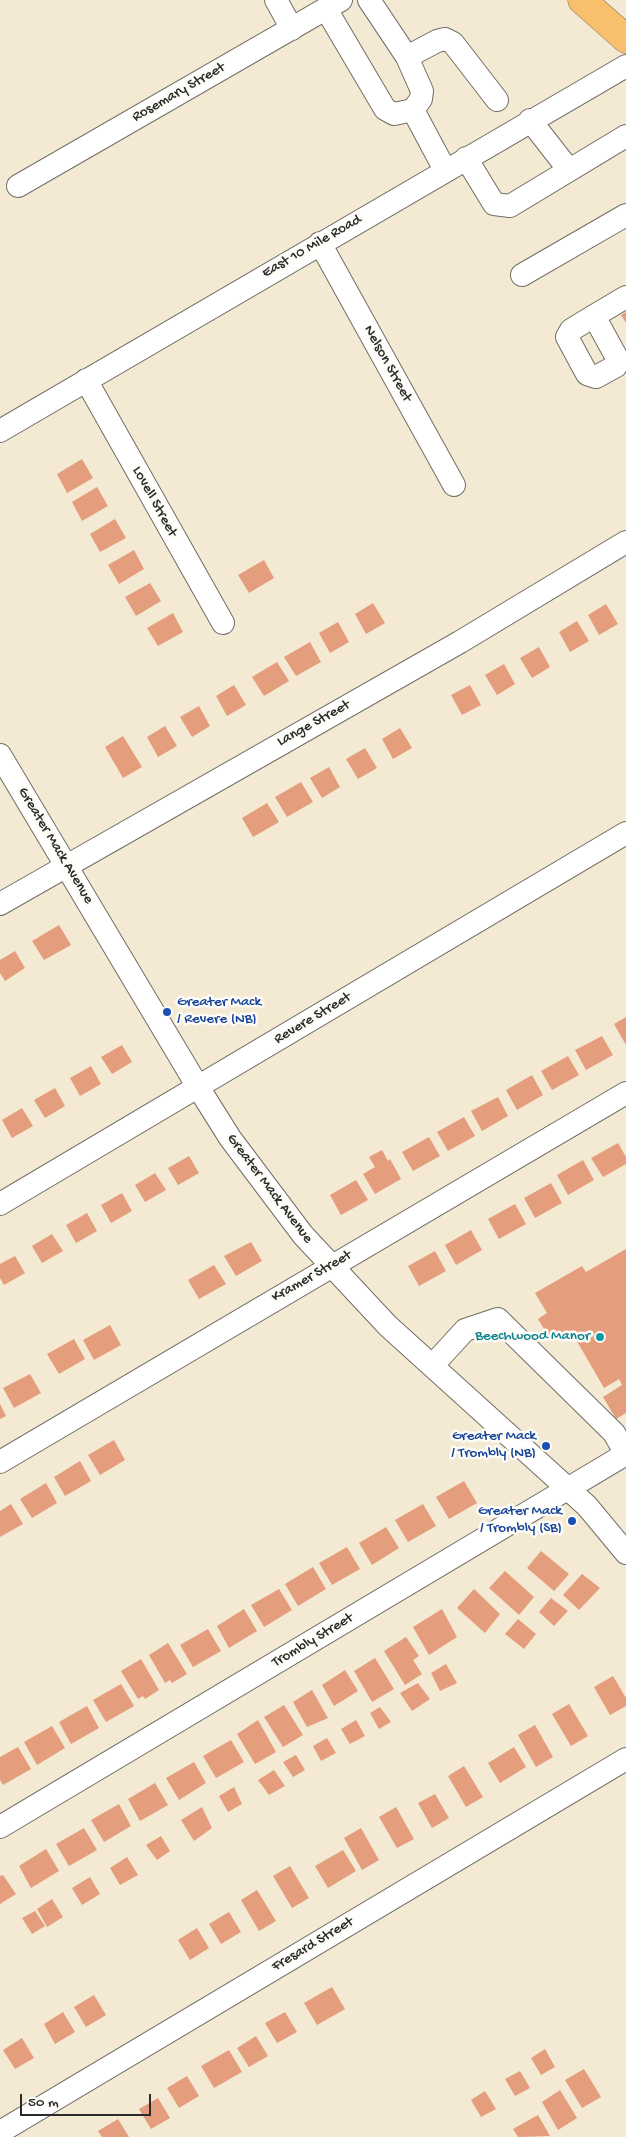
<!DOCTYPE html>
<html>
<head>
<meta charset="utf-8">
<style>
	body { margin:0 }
	#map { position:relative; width:626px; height:2137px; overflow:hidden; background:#f4e9d3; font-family:"Gochi Hand",sans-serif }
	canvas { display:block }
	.scale { position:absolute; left:20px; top:2094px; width:131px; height:22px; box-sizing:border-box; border:2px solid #2b2b2b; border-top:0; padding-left:6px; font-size:15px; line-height:18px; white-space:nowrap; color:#2b2b2b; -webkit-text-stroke:4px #fdfcf7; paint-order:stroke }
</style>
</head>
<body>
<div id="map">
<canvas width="626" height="2137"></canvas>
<div class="scale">50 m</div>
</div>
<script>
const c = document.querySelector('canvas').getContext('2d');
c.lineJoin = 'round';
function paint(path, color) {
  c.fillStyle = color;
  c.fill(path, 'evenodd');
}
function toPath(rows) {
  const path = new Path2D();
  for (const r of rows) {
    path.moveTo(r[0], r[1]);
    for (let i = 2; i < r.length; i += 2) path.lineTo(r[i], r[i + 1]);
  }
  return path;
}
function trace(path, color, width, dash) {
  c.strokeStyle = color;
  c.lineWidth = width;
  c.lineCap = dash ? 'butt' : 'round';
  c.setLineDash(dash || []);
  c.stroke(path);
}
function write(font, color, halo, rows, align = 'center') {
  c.font = font + ' "Gochi Hand",sans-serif';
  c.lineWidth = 5;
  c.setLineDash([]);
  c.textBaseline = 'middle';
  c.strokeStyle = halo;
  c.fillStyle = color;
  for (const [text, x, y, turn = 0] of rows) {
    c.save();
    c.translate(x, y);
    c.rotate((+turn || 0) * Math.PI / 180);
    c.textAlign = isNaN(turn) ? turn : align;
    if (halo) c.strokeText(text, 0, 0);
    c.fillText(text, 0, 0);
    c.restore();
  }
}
paint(toPath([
	[626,312,626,323,621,315],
	[82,459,93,478,67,493,57,474],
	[97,487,108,506,82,521,72,502],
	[115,519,126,538,100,552,90,534],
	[134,550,144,569,119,584,108,565],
	[264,560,274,578,249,593,238,575],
	[150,583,161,601,136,616,125,597],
	[373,603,385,623,366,634,355,614],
	[606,604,618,624,599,635,588,615],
	[173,613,183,632,158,646,147,628],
	[577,621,589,641,570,652,559,632],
	[338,622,349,642,330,653,319,633],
	[310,642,321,662,296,676,284,657],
	[539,647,550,667,532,678,520,658],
	[277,662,289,681,264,696,252,677],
	[504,664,515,684,497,695,485,675],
	[234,685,246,705,227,716,216,696],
	[470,685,481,705,462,715,451,695],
	[199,706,210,726,192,737,180,717],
	[165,726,177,746,158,757,147,737],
	[400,728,412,748,393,759,382,739],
	[123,736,142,767,123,778,105,747],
	[365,748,377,768,358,779,346,759],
	[329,767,340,787,322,798,310,778],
	[301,782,313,802,287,817,275,797],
	[267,803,279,822,253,837,242,818],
	[59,925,71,945,44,960,32,941],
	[15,951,25,968,5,981,0,973,0,960],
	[626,1017,626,1045,614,1024],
	[602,1036,613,1055,586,1070,575,1050],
	[122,1045,132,1062,112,1074,101,1057],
	[568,1056,579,1075,552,1090,541,1071],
	[91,1066,101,1084,80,1096,70,1078],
	[532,1075,543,1095,517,1110,506,1090],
	[55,1088,65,1106,45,1118,34,1100],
	[498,1097,508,1116,482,1131,471,1111],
	[22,1108,33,1126,12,1138,2,1120],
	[464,1117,475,1136,448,1151,437,1132],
	[429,1137,440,1156,413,1171,402,1152],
	[618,1143,626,1157,626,1164,603,1177,591,1158],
	[382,1150,388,1161,390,1159,401,1179,375,1194,363,1174,375,1167,369,1157],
	[189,1156,199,1173,178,1185,168,1168],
	[583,1160,594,1180,568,1195,557,1175],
	[155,1173,166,1190,145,1202,135,1185],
	[356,1180,368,1200,341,1215,330,1195],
	[551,1183,562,1203,535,1218,524,1198],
	[122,1193,132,1211,111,1223,101,1205],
	[515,1204,526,1224,499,1239,488,1219],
	[87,1213,97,1231,76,1243,66,1225],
	[471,1230,482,1250,456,1265,445,1245],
	[52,1234,63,1251,42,1263,32,1246],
	[251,1242,262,1261,236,1276,224,1256],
	[626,1249,626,1413,616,1419,603,1397,622,1385,619,1379,604,1388,571,1331,552,1342,538,1319,547,1313,535,1293,582,1266,586,1272],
	[435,1251,446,1271,419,1286,408,1266],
	[15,1256,25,1273,4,1285,0,1278,0,1264],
	[214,1265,226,1284,199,1299,188,1280],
	[110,1325,121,1345,94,1360,83,1340],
	[74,1339,85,1359,59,1374,47,1354],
	[30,1374,41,1393,14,1408,3,1388],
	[0,1404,6,1416,0,1419],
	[114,1440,125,1460,100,1475,88,1455],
	[80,1461,91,1481,65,1496,54,1477],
	[464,1481,477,1503,449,1519,436,1497],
	[46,1483,57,1503,32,1518,20,1499],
	[11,1504,23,1524,0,1537,0,1511],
	[423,1504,436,1526,408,1542,395,1520],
	[386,1527,399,1548,372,1565,359,1543],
	[347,1547,360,1569,332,1585,319,1563],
	[541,1551,569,1574,554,1591,527,1568],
	[313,1567,326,1589,298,1606,285,1584],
	[505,1571,534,1597,519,1615,489,1588],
	[582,1574,600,1588,579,1610,563,1595],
	[279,1589,292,1610,264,1627,251,1605],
	[474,1589,500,1614,485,1633,457,1608],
	[551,1598,568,1611,554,1626,539,1612],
	[244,1609,257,1631,229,1648,217,1626],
	[442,1609,457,1637,429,1655,413,1627],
	[518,1619,536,1634,524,1649,505,1634],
	[208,1629,221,1651,193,1667,180,1645],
	[406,1637,419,1656,413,1660,422,1674,405,1685,384,1651],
	[168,1643,187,1674,172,1683,170,1680,165,1683,149,1655],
	[375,1658,394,1689,372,1702,354,1671],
	[141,1659,159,1690,145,1699,143,1696,138,1699,121,1671],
	[446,1664,457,1683,440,1691,431,1673],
	[345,1670,358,1691,334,1706,322,1685],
	[613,1676,626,1698,626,1706,610,1715,594,1687],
	[418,1683,430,1699,412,1711,400,1693],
	[121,1684,134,1706,106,1722,93,1700],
	[312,1690,328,1718,307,1727,293,1702],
	[569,1704,588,1736,571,1746,552,1714],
	[284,1705,303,1735,283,1747,264,1717],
	[87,1706,99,1728,71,1744,59,1722],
	[380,1707,391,1722,379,1729,370,1713],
	[258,1720,276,1752,255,1764,237,1734],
	[356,1720,365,1736,350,1744,341,1729],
	[535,1725,553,1757,536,1767,518,1735],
	[52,1726,65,1748,37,1765,24,1742],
	[327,1738,336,1753,321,1761,313,1746],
	[231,1740,244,1762,216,1778,203,1756],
	[18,1747,31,1769,3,1785,0,1780,0,1757],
	[514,1747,526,1767,500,1783,488,1763],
	[296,1755,305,1770,293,1777,283,1762],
	[194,1762,206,1783,179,1800,166,1778],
	[464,1766,483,1797,466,1807,448,1776],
	[274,1770,285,1786,269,1795,258,1780],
	[155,1783,168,1805,140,1821,128,1799],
	[234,1787,242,1804,228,1812,219,1796],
	[435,1794,449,1818,432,1828,418,1803],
	[119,1804,131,1826,104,1842,91,1820],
	[202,1807,212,1828,194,1841,181,1820],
	[396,1807,414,1839,397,1848,379,1817],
	[84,1828,97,1850,69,1866,56,1844],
	[361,1828,379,1860,362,1870,344,1838],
	[161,1836,170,1851,157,1860,146,1845],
	[46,1849,59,1871,31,1888,19,1866],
	[343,1850,356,1871,328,1888,315,1866],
	[127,1857,138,1875,120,1885,110,1868],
	[290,1866,309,1898,292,1908,273,1876],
	[3,1875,16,1894,0,1904,0,1876],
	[90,1877,100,1894,82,1905,72,1888],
	[257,1890,276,1921,259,1931,241,1900],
	[52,1899,63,1917,47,1927,37,1909],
	[35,1911,45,1926,32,1934,22,1918],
	[229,1912,241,1932,221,1944,209,1924],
	[197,1928,209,1948,190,1960,178,1940],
	[332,1987,345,2009,317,2025,304,2003],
	[94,1995,106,2015,86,2027,74,2007],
	[63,2012,75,2032,55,2044,44,2024],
	[285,2012,297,2032,277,2043,265,2023],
	[256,2036,268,2056,249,2067,237,2048],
	[22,2038,34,2058,15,2069,3,2050],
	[545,2049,555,2067,541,2075,531,2058],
	[229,2050,242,2072,214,2088,201,2066],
	[584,2069,601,2097,582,2108,565,2080],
	[520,2071,530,2088,515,2096,505,2079],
	[187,2076,199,2096,179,2108,167,2088],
	[560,2090,577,2118,558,2130,542,2102],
	[485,2091,496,2109,481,2117,471,2100],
	[158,2098,170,2118,151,2129,139,2109],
	[538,2115,550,2136,518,2137,513,2129],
	[118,2119,129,2137,102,2137,98,2131]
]), '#e49e7d');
const minor = toPath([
	[276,0,292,29],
	[369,0,407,57,437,41,445,39,453,43,497,100],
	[326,9,385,109,394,114,413,110,421,99,422,91,407,57],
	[413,110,445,170],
	[530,120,569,170],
	[466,158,494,204,510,206,626,136],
	[18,186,341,0],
	[320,243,454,485],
	[522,275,626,215],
	[594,316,617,358,616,366,596,377,587,374,567,337,571,330,594,316,626,297],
	[86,380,223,623],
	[0,431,626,66],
	[0,755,198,1087,230,1138,303,1235,388,1326,587,1506,626,1553],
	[0,904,460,642,626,542],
	[0,1204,626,833],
	[432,1366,465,1330,498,1319,614,1433,626,1454],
	[0,1462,626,1093],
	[0,1827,626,1454],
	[0,2132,626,1759]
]);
const major = toPath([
	[582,0,626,39]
]);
trace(minor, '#716e66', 24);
trace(major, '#716e66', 29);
trace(minor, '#fff', 22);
trace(major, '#f8bf6c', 28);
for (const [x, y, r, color] of [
	[167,1012,5,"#1a4fb4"],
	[600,1337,5,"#0f9aa8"],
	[546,1446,5,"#1a4fb4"],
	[572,1521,5,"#1a4fb4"]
]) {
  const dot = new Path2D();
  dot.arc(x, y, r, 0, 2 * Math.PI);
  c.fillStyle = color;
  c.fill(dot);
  trace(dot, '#fdfcf7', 2);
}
write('15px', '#2b2b2b', '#fdfcf7', [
	["Rosemary Street",179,93,-30],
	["East 10 Mile Road",312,247,-30],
	["Nelson Street",387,364,61],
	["Lovell Street",154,502,61],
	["Lange Street",314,724,-29],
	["Greater Mack Avenue",55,846,59],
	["Revere Street",313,1019,-31],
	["Greater Mack Avenue",269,1189,53],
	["Kramer Street",312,1277,-30],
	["Trombly Street",313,1641,-31],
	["Fresard Street",313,1945,-31]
]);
write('15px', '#164399', '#fdfcf7', [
	["Greater Mack",177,1003,"left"],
	["/ Revere (NB)",177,1020,"left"],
	["Greater Mack",536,1437],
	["/ Trombly (NB)",536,1454],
	["Greater Mack",562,1512],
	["/ Trombly (SB)",562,1529]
], 'right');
write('15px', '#0d838f', '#fdfcf7', [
	["Beechwood Manor",590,1337]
], 'right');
</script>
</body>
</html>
